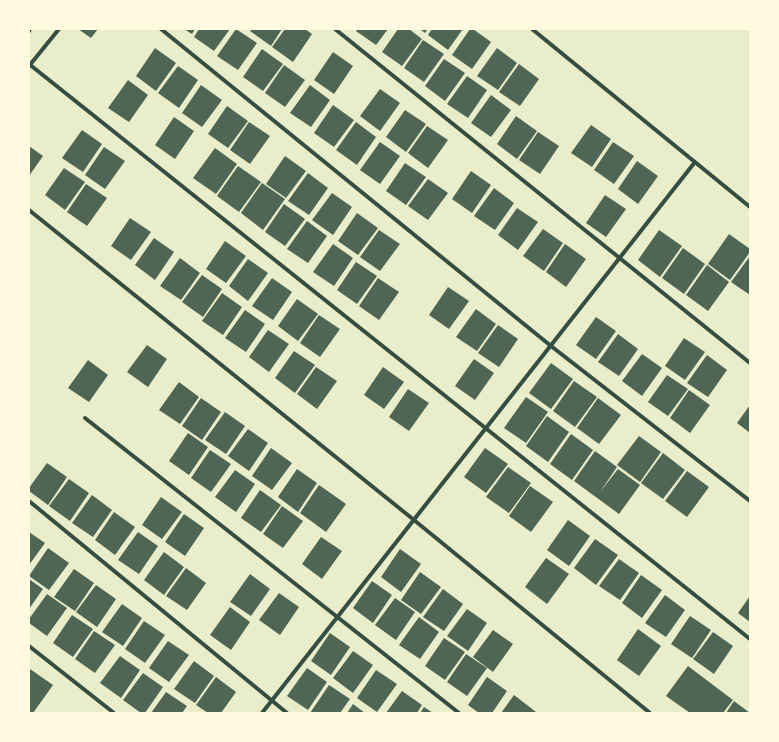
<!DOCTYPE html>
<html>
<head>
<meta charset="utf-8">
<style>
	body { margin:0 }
	#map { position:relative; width:779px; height:742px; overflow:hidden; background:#e9edc9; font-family:"Golos Text",sans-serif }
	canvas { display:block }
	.frame { position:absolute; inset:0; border:30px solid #fefae0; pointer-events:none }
</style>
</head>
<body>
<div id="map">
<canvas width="779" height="742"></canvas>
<div class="frame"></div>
</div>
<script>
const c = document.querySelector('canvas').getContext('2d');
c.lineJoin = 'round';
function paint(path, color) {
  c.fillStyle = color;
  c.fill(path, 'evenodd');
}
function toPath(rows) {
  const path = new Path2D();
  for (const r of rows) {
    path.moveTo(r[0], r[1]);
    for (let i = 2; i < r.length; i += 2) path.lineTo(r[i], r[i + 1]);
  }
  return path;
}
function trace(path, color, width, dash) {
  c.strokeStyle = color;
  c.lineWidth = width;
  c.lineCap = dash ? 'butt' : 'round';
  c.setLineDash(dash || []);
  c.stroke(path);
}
paint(toPath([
	[78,29,98,29,91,38],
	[184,29,195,29,192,34],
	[199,29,230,29,214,51,194,37],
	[236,29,257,43,238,70,217,56],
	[252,29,282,29,271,46,250,31],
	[285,29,305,29,312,34,293,62,272,47],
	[357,29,388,29,376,45,356,31],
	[398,29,409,29,422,39,402,66,382,52],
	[420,29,428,29,425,33],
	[432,29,463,29,448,50,428,35],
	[470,29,473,29,491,42,472,69,452,55],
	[423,40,444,54,424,82,404,68],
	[155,48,176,63,156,91,136,76],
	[497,48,517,63,498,90,477,76],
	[262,49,283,64,263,91,243,77],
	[333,52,353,66,334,94,314,80],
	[444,59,465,73,445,101,425,86],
	[519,64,539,79,520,106,499,92],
	[284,65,305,80,285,107,265,93],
	[178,66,198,80,179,108,158,93],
	[467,76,487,90,468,118,447,104],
	[128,80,148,95,129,122,108,108],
	[201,85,222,100,202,127,182,113],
	[310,85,330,100,311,127,290,113],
	[380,89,400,103,380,131,360,116],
	[491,95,511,110,491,137,471,123],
	[333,105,354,120,334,147,314,133],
	[227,106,248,121,228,148,208,134],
	[405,110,426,124,406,152,386,137],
	[516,116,537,131,517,159,497,144],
	[174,117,194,131,175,159,155,145],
	[249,122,270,136,250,164,230,150],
	[356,122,376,137,357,165,336,150],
	[591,125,611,139,592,167,571,153],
	[427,126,448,140,428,168,408,153],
	[82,130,102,144,83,172,62,158],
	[538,132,559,146,540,174,519,160],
	[380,142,400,156,380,184,360,170],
	[613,142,634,156,614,184,594,170],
	[29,146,43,156,29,176],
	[104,147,125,161,105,189,85,175],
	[215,148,237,164,216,194,193,178],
	[285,156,306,171,286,198,266,184],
	[637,161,658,176,638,204,618,189],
	[405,163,426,177,406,205,386,191],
	[238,166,261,182,239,212,217,196],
	[64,168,85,182,65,210,45,195],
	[471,171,491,185,472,213,452,199],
	[308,173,328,188,309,215,288,201],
	[428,179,448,193,428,220,408,206],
	[262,183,285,199,263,230,241,213],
	[86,184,107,198,87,226,67,212],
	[494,188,514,203,495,230,474,216],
	[332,193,352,207,333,235,312,220],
	[605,195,626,209,606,237,586,223],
	[284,204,305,219,285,246,265,232],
	[517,208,538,222,518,250,498,235],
	[357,213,378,228,358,255,338,241],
	[130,218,151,232,131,260,111,246],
	[307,221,327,236,308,263,287,249],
	[543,229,563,243,544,271,523,256],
	[379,230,400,244,380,271,360,257],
	[659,230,682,246,660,277,638,260],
	[729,234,750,249,750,252,730,280,708,264],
	[154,238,174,252,155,280,135,265],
	[225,241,246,256,226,283,206,269],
	[333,244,353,258,334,286,313,272],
	[565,244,586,259,566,287,546,272],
	[683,248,705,264,684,294,662,278],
	[750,256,750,295,731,282],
	[180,258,200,273,181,300,160,286],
	[248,259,268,273,248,301,229,286],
	[356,262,377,276,357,304,337,290],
	[707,265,729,282,708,311,686,295],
	[202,275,222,289,203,317,182,302],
	[272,278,292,292,273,320,252,306],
	[378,278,399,292,379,320,359,306],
	[448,287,469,301,449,329,429,315],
	[222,293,242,307,223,335,202,321],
	[297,299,318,314,298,341,278,326],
	[476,309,496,324,477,351,456,337],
	[245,310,265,324,246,352,225,338],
	[319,315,340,329,320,357,300,343],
	[596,317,616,331,596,359,576,345],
	[498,325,518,339,499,367,478,353],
	[268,330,289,344,269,372,249,357],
	[618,334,638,349,619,376,598,362],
	[684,338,705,352,685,380,665,366],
	[147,345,167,359,148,387,127,372],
	[294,351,315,365,295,393,275,378],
	[642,354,662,368,642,396,622,381],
	[707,355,727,370,708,397,687,383],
	[474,359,494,373,475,400,455,386],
	[88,360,108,375,89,402,68,388],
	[551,363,573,379,551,409,529,393],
	[316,367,337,381,317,409,297,394],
	[383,367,404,382,384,409,364,395],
	[667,375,688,389,668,416,648,402],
	[574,381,597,397,575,427,553,411],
	[179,382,199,397,180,424,159,410],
	[408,389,429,403,409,431,389,417],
	[689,390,710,405,690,433,670,418],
	[526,397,548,412,526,443,504,428],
	[201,398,221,412,202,440,182,426],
	[598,398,621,415,599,444,577,428],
	[750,405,750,433,737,423],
	[225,412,245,426,226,454,205,440],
	[547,416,569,432,548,462,526,446],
	[248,429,268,443,249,471,228,456],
	[188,433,208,447,189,475,169,461],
	[571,434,593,450,572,480,550,464],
	[639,436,661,452,640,482,617,465],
	[271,448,292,463,272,490,252,476],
	[485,448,508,464,486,493,464,477],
	[210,450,231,464,211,492,191,478],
	[595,451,617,467,600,492,618,469,640,485,619,514,574,481],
	[663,453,685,470,663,499,641,483],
	[47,463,67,477,48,505,29,491,29,488],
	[508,467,531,483,509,513,486,497],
	[297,469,317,483,298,512,278,497],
	[235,470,255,484,236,512,215,497],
	[687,471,709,487,687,517,665,501],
	[69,479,89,493,70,521,49,506],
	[319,485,346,504,326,532,300,513],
	[530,486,553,502,531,532,509,516],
	[260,490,281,505,261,532,241,518],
	[92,495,112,510,93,537,72,523],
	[161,497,182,512,162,539,142,525],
	[282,506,303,521,283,548,263,534],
	[114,512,135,527,115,555,95,540],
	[184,514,204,528,185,556,165,542],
	[568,520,590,536,569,566,547,550],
	[29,532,45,543,29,565],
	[138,532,158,546,139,574,118,560],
	[321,537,342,551,322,579,302,564],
	[595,539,618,555,596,585,574,568],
	[48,548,69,563,49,590,29,576],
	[400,549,421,564,401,592,381,577],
	[164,552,184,567,164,595,144,580],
	[546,558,569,574,547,604,525,587],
	[619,559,639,573,620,600,599,586],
	[186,568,206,583,187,610,166,596],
	[74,569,94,583,75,611,54,597],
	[420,572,441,587,421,614,401,600],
	[250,574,270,589,251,616,230,602],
	[641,575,662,590,642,618,622,603],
	[29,579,43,589,29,609],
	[372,581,392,595,373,623,353,608],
	[96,585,116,599,97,627,76,612],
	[443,589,463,604,444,631,423,617],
	[279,593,299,607,280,635,259,620],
	[47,594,67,608,47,636,29,623,29,619],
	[665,595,685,610,666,637,645,623],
	[750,596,750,622,738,613],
	[395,598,415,612,396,640,375,625],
	[122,604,142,618,123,646,102,632],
	[230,607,250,622,231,650,210,635],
	[467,609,487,623,468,651,447,636],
	[72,615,93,629,73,657,53,643],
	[690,616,711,630,692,658,671,644],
	[419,617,439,632,420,659,399,645],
	[144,621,165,635,145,663,125,649],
	[638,629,661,646,639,676,617,660],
	[493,630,513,644,493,672,473,657],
	[94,631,115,645,95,673,75,659],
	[713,632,733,646,714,674,693,659],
	[330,633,350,647,331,675,311,661],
	[444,638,465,652,445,680,425,666],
	[168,641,189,655,169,682,149,668],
	[353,651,373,665,353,693,333,678],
	[466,654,487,668,467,696,447,682],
	[120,656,140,670,121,698,100,683],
	[194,661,214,676,195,703,174,689],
	[688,666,733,700,723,713,690,713,666,696],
	[307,668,327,682,308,710,287,696],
	[30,669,53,685,33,713,29,713,29,671],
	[376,670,397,684,377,712,357,698],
	[143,673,163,687,145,713,141,713,123,700],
	[216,677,236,692,221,713,208,713,196,705],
	[487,677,507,691,492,713,479,713,468,705],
	[329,685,350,699,340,713,310,713],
	[402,691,422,705,417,713,386,713],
	[166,692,187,706,182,713,151,713],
	[514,695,536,712,535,713,501,713],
	[734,701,750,713,726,713],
	[353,704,365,713,347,713],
	[424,707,433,713,420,713]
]), '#4f6655');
trace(toPath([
	[161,29,551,346,750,501],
	[335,29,750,363],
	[532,29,750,207],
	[29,31,30,29],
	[29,64,750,639],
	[29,66,59,29],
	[29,210,414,520,650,713],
	[85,418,459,713],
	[29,501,287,713],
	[29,646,114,713],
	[262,713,695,162]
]), '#344e41', 4);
</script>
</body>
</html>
